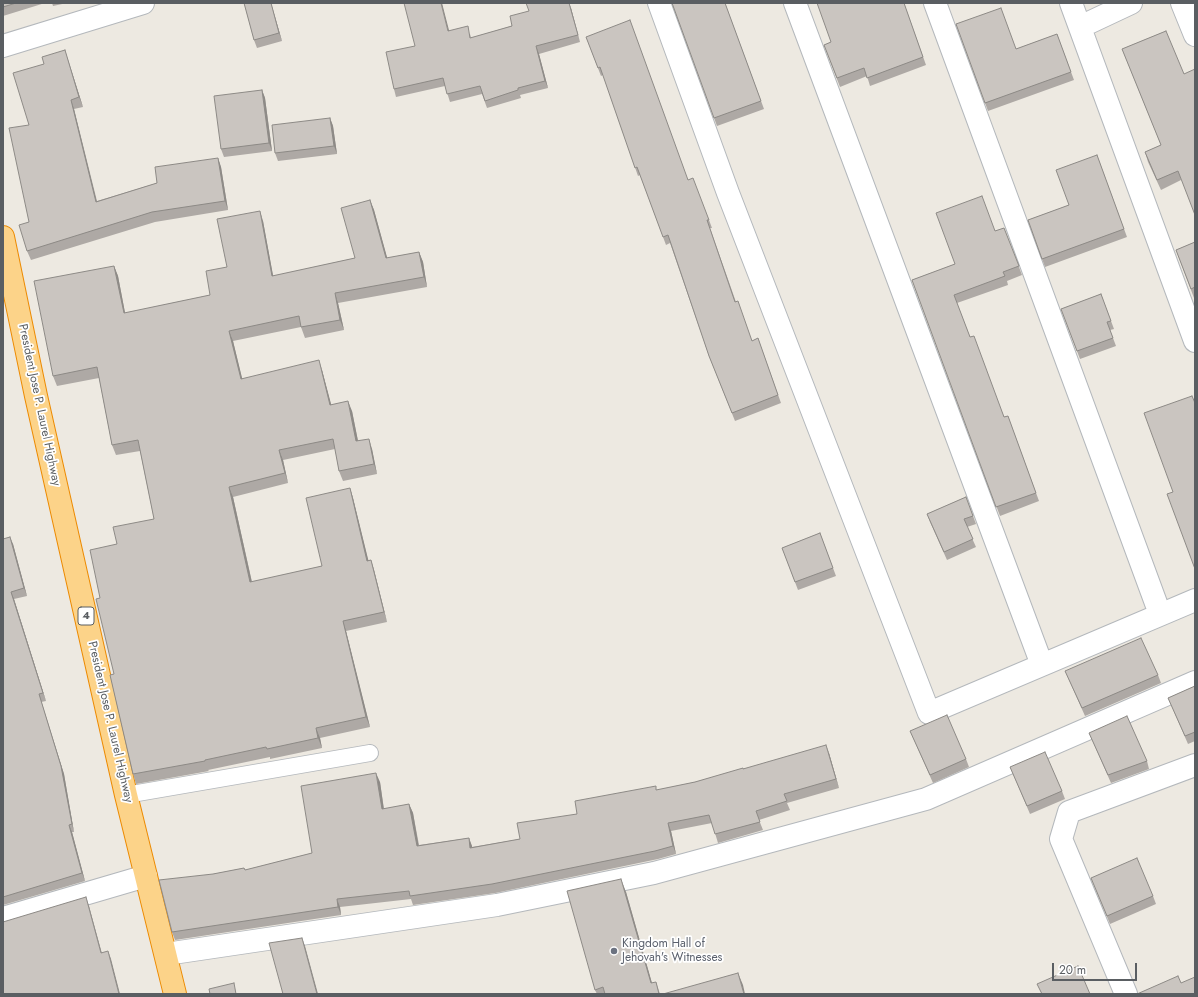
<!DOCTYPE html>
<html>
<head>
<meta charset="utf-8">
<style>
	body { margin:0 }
	#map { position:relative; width:1198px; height:997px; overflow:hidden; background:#ede9e1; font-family:Jost,sans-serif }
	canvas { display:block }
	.frame { position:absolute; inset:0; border:4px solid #5a5e62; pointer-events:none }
	.scale { position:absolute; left:1052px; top:963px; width:85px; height:18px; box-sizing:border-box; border:2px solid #5a5e62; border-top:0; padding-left:5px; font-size:12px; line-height:14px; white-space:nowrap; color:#5a5e62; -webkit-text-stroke:3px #fff; paint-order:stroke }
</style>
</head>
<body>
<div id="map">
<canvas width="1198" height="997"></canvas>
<div class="frame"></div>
<div class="scale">20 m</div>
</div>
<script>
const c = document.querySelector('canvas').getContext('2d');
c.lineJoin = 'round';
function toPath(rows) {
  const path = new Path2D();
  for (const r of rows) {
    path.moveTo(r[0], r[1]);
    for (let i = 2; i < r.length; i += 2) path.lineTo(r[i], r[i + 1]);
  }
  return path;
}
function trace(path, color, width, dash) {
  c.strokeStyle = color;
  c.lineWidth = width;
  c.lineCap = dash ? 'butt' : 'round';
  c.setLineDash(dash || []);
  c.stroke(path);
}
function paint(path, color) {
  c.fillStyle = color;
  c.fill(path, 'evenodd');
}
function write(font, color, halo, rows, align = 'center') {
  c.font = font + ' Jost,sans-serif';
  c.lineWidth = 3.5;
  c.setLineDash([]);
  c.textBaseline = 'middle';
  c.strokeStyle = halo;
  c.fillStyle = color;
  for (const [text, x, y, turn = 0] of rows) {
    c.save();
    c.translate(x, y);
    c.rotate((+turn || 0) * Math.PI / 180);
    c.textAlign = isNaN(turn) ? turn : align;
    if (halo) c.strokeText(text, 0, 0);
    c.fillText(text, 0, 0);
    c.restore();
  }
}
const lane = toPath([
	[126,795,370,753]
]);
const street = toPath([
	[659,3,728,193,929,713,1195,600],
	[795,3,1042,665],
	[935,3,1160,614],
	[1071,3,1195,341],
	[1182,3,1195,35],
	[1080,27,1131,3],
	[3,46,143,3],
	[3,918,146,876],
	[166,954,497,905,654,873,926,799,1195,682],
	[1126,994,1061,839,1069,812,1195,765]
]);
const highway = toPath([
	[3,237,36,396,126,795,175,994]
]);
trace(lane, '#b4b8bc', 18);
trace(street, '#b4b8bc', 24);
trace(highway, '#ec8a02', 24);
trace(lane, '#fff', 16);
trace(street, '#fff', 22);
trace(highway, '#fcd389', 22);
paint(toPath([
	[3,3,45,3,3,16],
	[52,3,67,3,53,6],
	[244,3,271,3,282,41,257,48,254,40],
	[672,3,725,3,764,109,717,126],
	[904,3,926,65,870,86,867,76,840,87,824,45,831,42],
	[571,8,580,42,539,54,548,88,520,95,521,98,487,108,482,94,450,102,445,86,396,97,394,89,415,46,449,31,470,34,471,38],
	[956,24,1016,49,1057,34,1074,80,988,111],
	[1166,31,1181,180,1161,190,1148,162,1145,152,1161,145,1122,49],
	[586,37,688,180,709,220,712,228,710,228,736,302,752,341,758,338,781,403,735,421,709,356,670,243,666,245,640,175,638,176,603,75,601,76],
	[65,50,83,107,74,109,97,201,157,183,218,158,221,167,228,210,155,222,31,260,27,251,29,222,29,125,44,64],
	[262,90,265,98,272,151,224,157,221,149],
	[330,118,333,126,337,154,278,161,275,153],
	[1097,155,1127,237,1045,267,1028,220,1069,205],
	[370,200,374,210,387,258,419,252,423,262,427,287,338,303,344,330,305,338,301,327,233,341,242,379,322,370,331,405,352,411,358,441,372,449,377,474,343,481,339,471,335,449,283,460,288,483,233,497,252,582,322,566,350,488,353,498,368,560,371,560,374,570,387,622,346,631,370,727,320,738,322,748,270,759,270,757,208,770,209,771,136,784,133,774,100,598,117,544,154,519,140,451,116,455,112,445,99,378,57,386,53,376,114,266,118,276,125,313,210,295,227,267,263,221,273,276,355,258],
	[1004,228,1022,275,1007,281,1008,285,957,303,970,337,1004,417,1008,416,1039,501,1000,516,912,280,955,264,995,231],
	[1195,242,1195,298,1194,298,1176,250],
	[1101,294,1114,329,1110,330,1116,346,1080,359,1061,309],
	[966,497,976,524,967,527,976,547,947,560,930,522,927,514],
	[820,533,836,576,798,590,782,548],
	[3,539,13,544,27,596,14,599,46,701,41,702,64,774,74,832,72,832,85,881,3,905],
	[1065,671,1158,675,1161,683,1085,716],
	[1195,686,1195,741,1188,744,1168,698],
	[910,731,966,759,969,767,933,783],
	[1089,733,1147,761,1149,769,1111,783],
	[829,753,839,788,787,803,790,810,759,820,763,830,718,843,712,823,671,831,676,854,658,859,495,893,413,905,411,899,340,907,341,915,175,940,172,932,213,874,244,868,245,870,312,853,380,782,384,809,409,804,413,813,419,845,469,838,472,847,520,839,577,814,657,790,695,782,743,769],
	[1010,767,1062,791,1065,799,1030,814],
	[1091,878,1153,896,1156,904,1110,924],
	[626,892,652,983,656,982,660,994,597,994,595,990]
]), '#aea9a5');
paint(toPath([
	[271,3,282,41,279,33],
	[441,3,442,3,451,38,448,31],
	[569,3,571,8,580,42,578,35],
	[536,46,539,54,548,88,545,81],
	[65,50,68,60,83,107,79,97],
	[262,90,265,98,272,151,269,143],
	[71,100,74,109,99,211,96,202],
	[330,118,333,126,337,154,334,146],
	[218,158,221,167,228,210,225,201],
	[370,200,374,210,390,268,386,258],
	[260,211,263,221,275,286,272,276],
	[419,252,423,262,427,287,424,277],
	[114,266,118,276,127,323,124,313],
	[335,293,338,303,344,330,340,320],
	[229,331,233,341,245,390,241,379],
	[319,360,322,370,334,415,330,405],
	[348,401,352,411,360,451,356,441],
	[369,439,372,449,377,474,374,464],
	[279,450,283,460,288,483,285,473],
	[229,487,233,497,254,592,250,582],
	[350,488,353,498,371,571,367,561],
	[10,537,13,544,27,596,24,588],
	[371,560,374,570,387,622,384,612],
	[11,592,14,599,46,701,43,693],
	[343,621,346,631,370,727,366,717],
	[39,694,64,774,74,832,72,824],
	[316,728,320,738,322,748,318,738],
	[826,745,829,753,839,788,836,779],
	[376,773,380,782,385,818,382,809],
	[409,804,413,813,420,854,417,846],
	[668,823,671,831,676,854,673,846],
	[69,825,72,832,85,881,82,873],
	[469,838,472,846,473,856,470,848],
	[621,879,626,892,655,994,651,983],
	[86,897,89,906,104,961,101,953],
	[337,899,340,907,341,915,338,907],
	[302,938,305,946,318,994,317,994],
	[108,951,111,959,120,994,119,994],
	[738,973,743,985,745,994,744,994]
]), '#8d8a86');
const building = toPath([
	[3,3,16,3,3,7,3,3],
	[244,3,271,3,279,33,254,40,244,3],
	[404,3,441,3,448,31,468,26,470,38,512,26,510,16,529,11,526,3,569,3,578,35,536,46,545,81,518,88,518,90,485,101,480,86,447,94,443,78,394,89,386,52,415,46,404,3],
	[672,3,725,3,761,101,714,118,672,3],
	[817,3,904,3,923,57,867,78,864,68,837,78,824,45,831,42,817,3],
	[1001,8,1016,49,1057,34,1071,72,985,103,956,24,1001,8],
	[630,20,688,180,693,178,709,220,707,220,735,302,738,301,752,341,758,338,778,395,732,413,709,356,668,235,663,237,637,167,635,168,600,67,598,68,586,37,630,20],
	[1166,31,1184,74,1195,69,1195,215,1178,171,1157,180,1145,152,1161,145,1122,49,1166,31],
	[65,50,79,97,71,100,96,202,157,183,155,167,218,158,225,201,152,212,27,251,19,225,29,222,9,128,29,125,13,73,44,64,42,57,65,50],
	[262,90,269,143,221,149,214,96,262,90],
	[330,118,334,146,275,153,272,125,330,118],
	[1097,155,1124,229,1042,259,1028,220,1069,205,1056,170,1097,155],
	[982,196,995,231,1004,228,1019,266,1003,272,1005,276,954,295,970,337,974,336,1004,417,1008,416,1036,493,996,507,912,280,955,264,936,213,982,196],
	[370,200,386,258,419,252,424,277,335,293,340,320,301,327,299,316,229,331,241,379,319,360,330,405,348,401,356,441,369,439,374,464,339,471,333,439,279,450,285,473,229,487,250,582,322,566,306,498,350,488,367,561,371,560,384,612,343,621,366,717,316,728,318,738,267,749,266,747,205,760,205,761,133,774,110,675,114,674,96,599,100,598,90,550,117,544,113,527,154,519,138,440,112,445,97,367,53,376,34,281,114,266,124,313,210,295,206,271,227,267,217,219,260,211,272,276,355,258,341,208,370,200],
	[1195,242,1195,287,1191,289,1176,250,1195,242],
	[1101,294,1111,321,1107,322,1113,338,1077,351,1061,309,1101,294],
	[1192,396,1195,403,1195,569,1167,494,1173,492,1144,413,1192,396],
	[966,497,973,516,964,519,973,539,944,552,927,514,966,497],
	[820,533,833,568,795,582,782,548,820,533],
	[10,537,24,588,11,592,43,693,39,694,61,766,72,824,69,825,82,873,3,897,3,539,10,537],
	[1141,638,1158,675,1082,708,1065,671,1141,638],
	[1195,686,1195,732,1185,736,1168,698,1195,686],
	[947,715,966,759,930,775,910,731,947,715],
	[1127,716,1147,761,1108,775,1089,733,1127,716],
	[826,745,836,779,784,794,787,801,756,811,760,822,715,834,709,815,668,823,673,846,655,851,492,884,410,896,409,891,337,899,338,907,172,932,159,880,213,874,244,868,245,870,312,853,301,786,376,773,382,809,409,804,417,846,469,838,470,848,520,839,517,823,577,814,575,801,656,786,656,790,695,782,743,768,743,769,826,745],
	[1045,752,1062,791,1027,806,1010,767,1045,752],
	[1137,858,1153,896,1107,916,1091,878,1137,858],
	[621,879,651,983,656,982,659,994,605,994,603,987,595,990,567,891,621,879],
	[86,897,101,953,108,951,119,994,3,994,3,922,86,897],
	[302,938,317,994,283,994,269,943,302,938],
	[1078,966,1090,994,1042,994,1037,984,1078,966],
	[738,973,744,994,663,994,738,973],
	[1178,976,1181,983,1195,977,1195,994,1137,994,1178,976],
	[234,983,236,994,210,994,209,989,234,983]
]);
paint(building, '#cac5c0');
trace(building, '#8d8a86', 1);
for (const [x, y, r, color] of [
	[614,951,4,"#6b7280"]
]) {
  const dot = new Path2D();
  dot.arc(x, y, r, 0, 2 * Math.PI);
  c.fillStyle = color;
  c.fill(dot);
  trace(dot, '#fff', 1.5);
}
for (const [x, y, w] of [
	[86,616,16]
]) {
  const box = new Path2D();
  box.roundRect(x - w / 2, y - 9, w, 18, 3);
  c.fillStyle = '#fff';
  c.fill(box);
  trace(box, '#5a5e62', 1);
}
write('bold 11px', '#5a5e62', null, [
	["4",86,616]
]);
write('12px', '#5a5e62', '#fff', [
	["President Jose P. Laurel Highway",39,405,78],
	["President Jose P. Laurel Highway",110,722,77]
]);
write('12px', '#5b616d', '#fff', [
	["Kingdom Hall of",622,944],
	["Jehovah's Witnesses",622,958]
], 'left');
</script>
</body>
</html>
